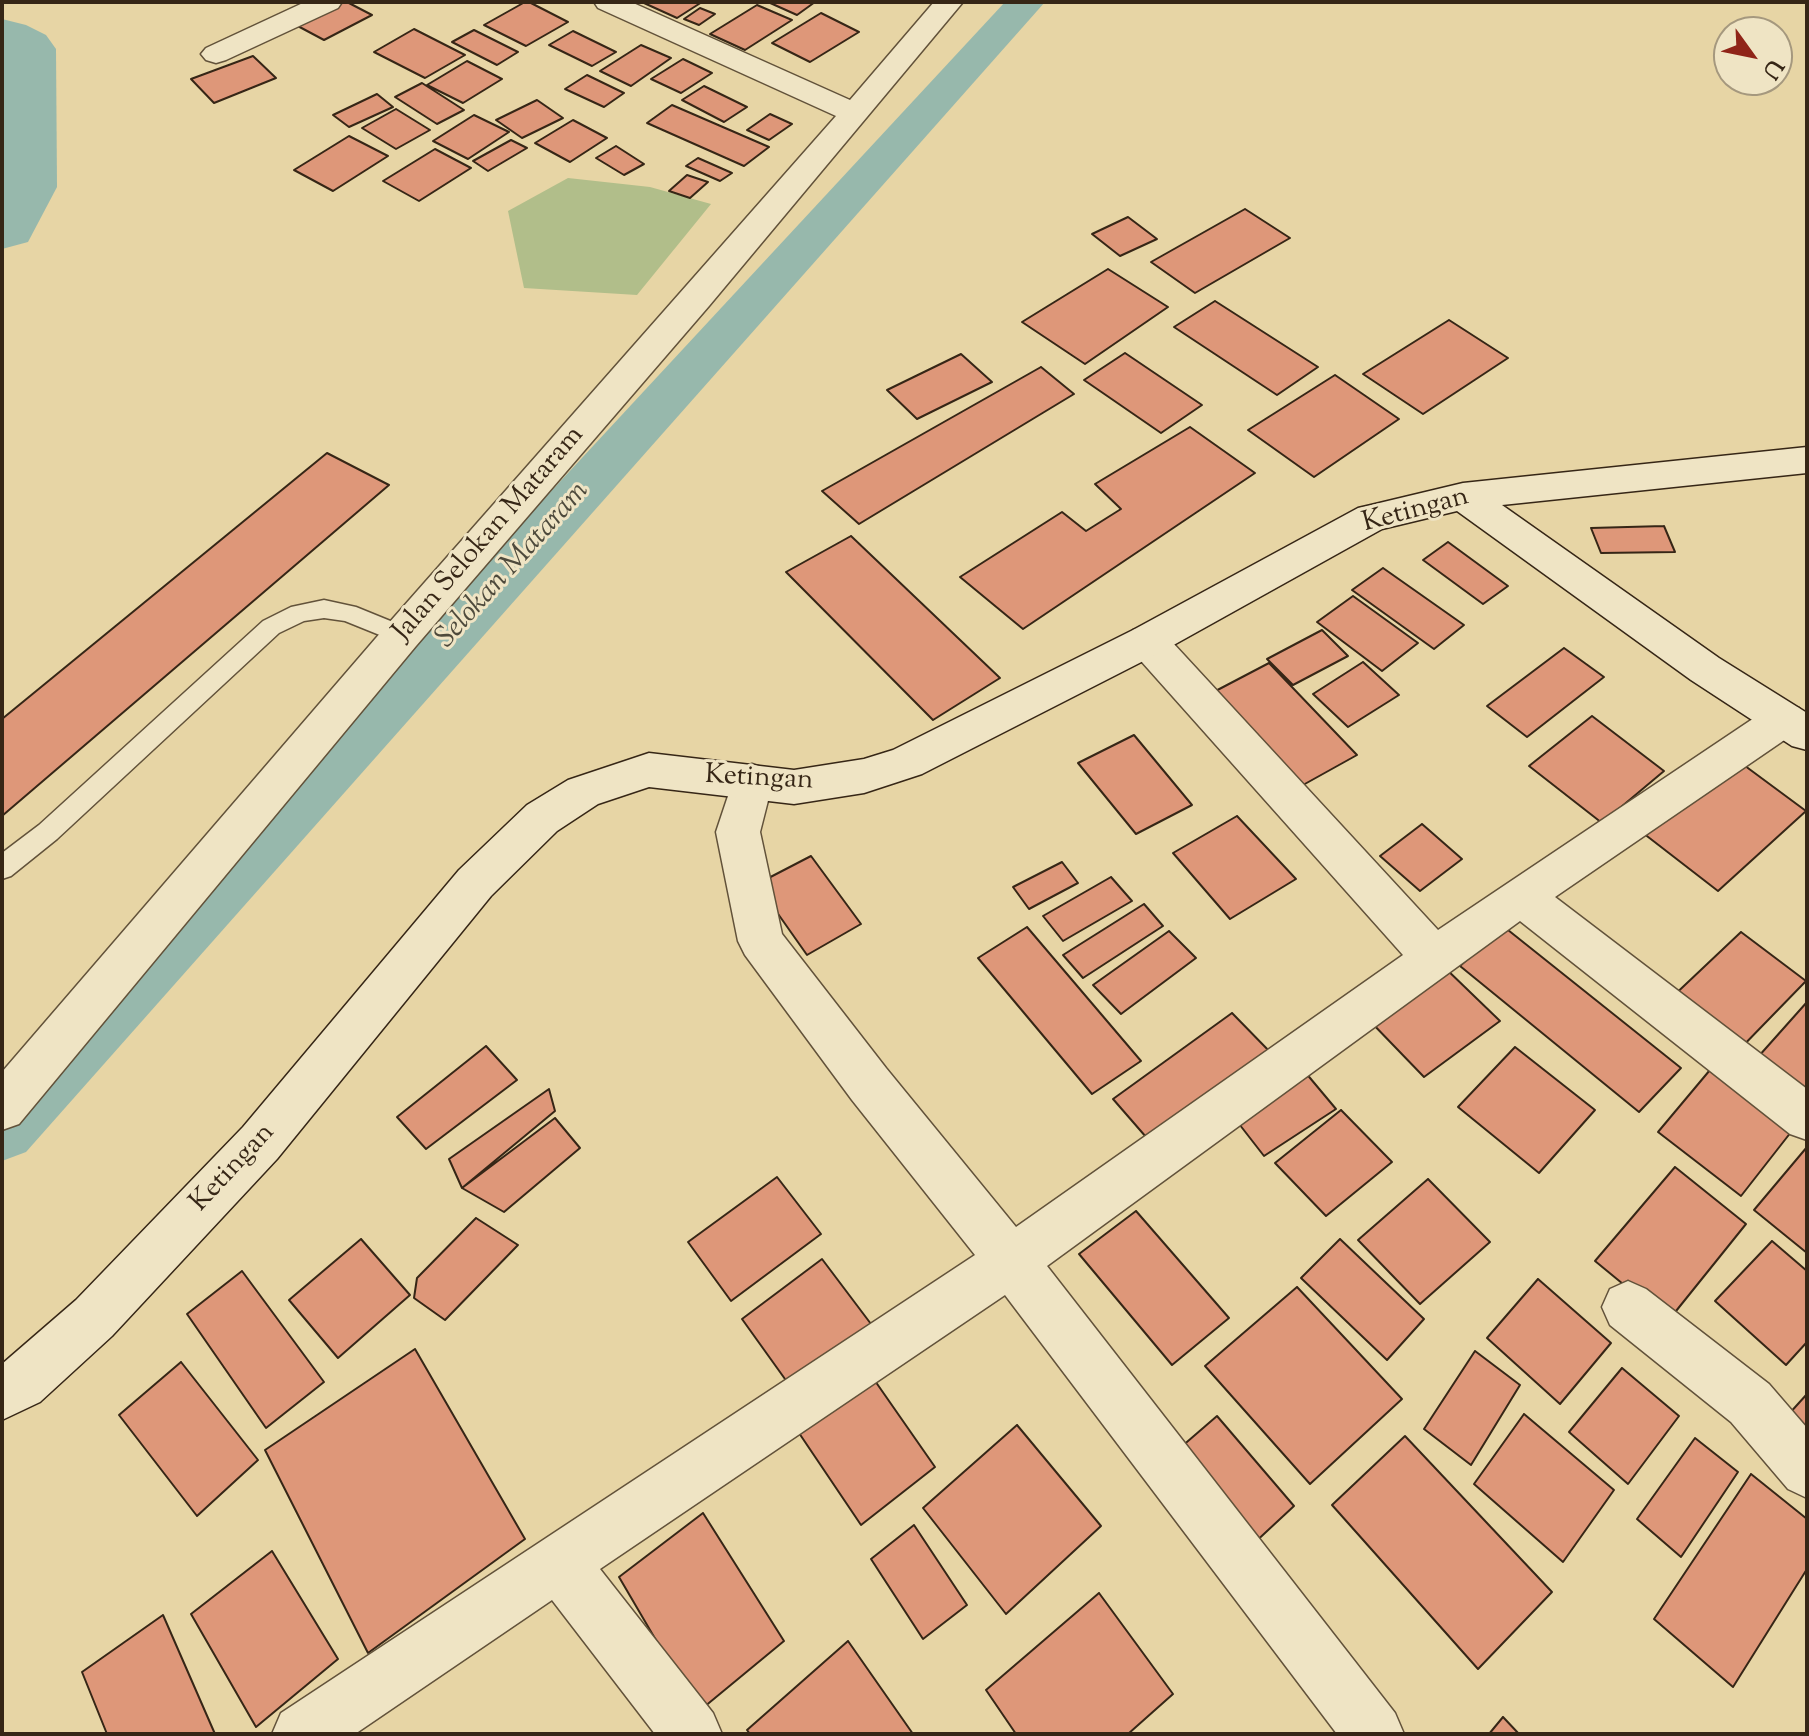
<!DOCTYPE html>
<html>
<head>
<meta charset="utf-8">
<style>
	body { margin:0 }
	#map { position:relative; width:1809px; height:1736px; overflow:hidden; background:#e7d5a5; font-family:"Sorts Mill Goudy",serif }
	canvas { display:block }
	.frame { position:absolute; inset:0; border:4px solid #362616; pointer-events:none }
	.north { position:absolute; left:1713px; top:16px; width:80px; height:80px; box-sizing:border-box; background:#efe4c4; border:2px solid #a5987e; border-radius:50%; rotate:123deg; font-size:22px; font-weight:700; line-height:32px; text-align:center; color:#362616 }
	.north::after { content:''; display:block; margin:auto; width:28px; height:36px; background:#8f2418; clip-path:polygon(50% 0,100% 100%,50% 72%,0 100%) }
</style>
</head>
<body>
<div id="map">
<canvas width="1809" height="1736"></canvas>
<div class="frame"></div>
<div class="north">U</div>
</div>
<script>
const c = document.querySelector('canvas').getContext('2d');
c.lineJoin = 'round';
function paint(path, color) {
  c.fillStyle = color;
  c.fill(path, 'evenodd');
}
function toPath(rows) {
  const path = new Path2D();
  for (const r of rows) {
    path.moveTo(r[0], r[1]);
    for (let i = 2; i < r.length; i += 2) path.lineTo(r[i], r[i + 1]);
  }
  return path;
}
function trace(path, color, width, dash) {
  c.strokeStyle = color;
  c.lineWidth = width;
  c.lineCap = dash ? 'butt' : 'round';
  c.setLineDash(dash || []);
  c.stroke(path);
}
function write(font, color, halo, rows, align = 'center') {
  c.font = font + ' "Sorts Mill Goudy",serif';
  c.lineWidth = 6;
  c.setLineDash([]);
  c.textBaseline = 'middle';
  c.strokeStyle = halo;
  c.fillStyle = color;
  for (const [text, x, y, turn = 0] of rows) {
    c.save();
    c.translate(x, y);
    c.rotate((+turn || 0) * Math.PI / 180);
    c.textAlign = isNaN(turn) ? turn : align;
    if (halo) c.strokeText(text, 0, 0);
    c.fillText(text, 0, 0);
    c.restore();
  }
}
paint(toPath([
	[568,178,650,187,711,204,637,295,524,288,508,211]
]), '#b1be8a');
paint(toPath([
	[1005,2,1045,2,26,1152,2,1161,2,1083,1005,2]
]), '#97b8ac');
paint(toPath([
	[2,19,26,25,46,35,56,49,57,187,28,242,2,249,2,19]
]), '#97b8ac');
const building = toPath([
	[335,2,347,2,372,15,324,40,294,24,335,2],
	[525,2,529,2,568,22,526,46,484,25,525,2],
	[647,2,702,2,677,18,644,3,647,2],
	[768,2,815,2,797,15,768,2],
	[757,5,792,20,745,50,710,34,757,5],
	[700,8,715,14,699,25,684,19,700,8],
	[821,13,859,32,810,62,772,43,821,13],
	[414,29,465,55,425,78,374,52,414,29],
	[474,30,518,52,497,65,452,42,474,30],
	[573,31,616,52,592,66,549,45,573,31],
	[641,45,671,58,631,86,600,71,641,45],
	[253,56,276,78,214,103,191,79,253,56],
	[683,59,712,73,681,93,651,79,683,59],
	[467,61,502,79,463,103,427,85,467,61],
	[587,75,624,93,604,107,565,89,587,75],
	[422,83,464,110,437,124,395,97,422,83],
	[704,86,747,107,724,122,682,100,704,86],
	[377,94,393,107,349,127,333,115,377,94],
	[537,100,563,118,522,138,496,120,537,100],
	[672,105,769,147,744,166,647,123,672,105],
	[396,109,430,130,396,149,362,128,396,109],
	[770,114,792,124,769,140,747,130,770,114],
	[474,115,509,132,468,159,433,141,474,115],
	[573,120,607,138,570,162,535,143,573,120],
	[349,136,388,156,333,191,294,170,349,136],
	[511,140,527,148,488,171,473,161,511,140],
	[616,146,644,164,624,175,596,158,616,146],
	[435,149,471,168,419,201,383,181,435,149],
	[698,158,732,173,720,181,686,166,698,158],
	[687,175,708,182,690,198,669,191,687,175],
	[1245,209,1290,238,1195,293,1151,262,1245,209],
	[1128,217,1157,239,1120,256,1092,234,1128,217],
	[1108,269,1168,307,1085,364,1022,322,1108,269],
	[1215,301,1318,367,1277,395,1174,327,1215,301],
	[1449,320,1508,358,1423,414,1363,374,1449,320],
	[1125,353,1202,405,1161,433,1084,380,1125,353],
	[961,354,992,382,917,419,887,390,961,354],
	[1041,367,1074,394,859,524,822,491,1041,367],
	[1335,375,1399,419,1314,477,1248,430,1335,375],
	[1190,427,1255,473,1023,629,960,577,1062,512,1086,531,1121,509,1095,484,1190,427],
	[327,453,389,485,2,816,2,719,327,453],
	[1664,526,1675,552,1601,553,1591,528,1664,526],
	[851,536,1000,678,933,720,786,572,851,536],
	[1448,542,1508,586,1483,604,1423,560,1448,542],
	[1383,568,1464,625,1434,649,1352,590,1383,568],
	[1353,596,1418,643,1382,671,1317,622,1353,596],
	[1322,630,1348,656,1293,685,1267,659,1322,630],
	[1564,648,1604,677,1527,737,1487,706,1564,648],
	[1363,662,1399,695,1348,727,1313,694,1363,662],
	[1269,663,1357,755,1294,790,1206,696,1269,663],
	[1592,716,1664,771,1602,823,1529,766,1592,716],
	[1134,735,1192,805,1136,834,1078,763,1134,735],
	[1733,757,1806,811,1718,891,1643,833,1733,757],
	[1237,816,1296,879,1230,919,1173,853,1237,816],
	[1422,824,1462,859,1420,891,1380,856,1422,824],
	[811,856,861,924,807,955,757,884,811,856],
	[1062,862,1078,883,1029,909,1013,887,1062,862],
	[1111,877,1132,901,1063,941,1043,916,1111,877],
	[1144,904,1163,926,1083,978,1063,955,1144,904],
	[1503,926,1681,1068,1639,1112,1460,966,1503,926],
	[1027,927,1141,1061,1092,1094,978,958,1027,927],
	[1169,931,1196,958,1121,1014,1093,985,1169,931],
	[1741,932,1806,981,1735,1054,1668,1001,1741,932],
	[1442,965,1500,1021,1424,1077,1368,1019,1442,965],
	[1807,1002,1807,1110,1750,1066,1807,1002],
	[1232,1013,1273,1055,1153,1145,1113,1099,1232,1013],
	[486,1046,517,1080,426,1149,397,1117,486,1046],
	[1515,1047,1595,1110,1539,1173,1458,1107,1515,1047],
	[1720,1058,1802,1118,1741,1196,1658,1132,1720,1058],
	[1300,1066,1336,1109,1264,1156,1229,1111,1300,1066],
	[549,1089,555,1111,462,1188,449,1159,549,1089],
	[1341,1110,1392,1162,1326,1216,1275,1163,1341,1110],
	[555,1118,580,1148,504,1212,462,1188,555,1118],
	[1807,1147,1807,1253,1754,1210,1807,1147],
	[1675,1167,1746,1224,1668,1321,1595,1261,1675,1167],
	[777,1177,821,1234,731,1301,688,1242,777,1177],
	[1428,1179,1490,1242,1420,1304,1358,1240,1428,1179],
	[1136,1211,1229,1318,1172,1365,1079,1254,1136,1211],
	[476,1218,518,1245,445,1320,414,1298,417,1278,476,1218],
	[361,1239,410,1295,338,1358,289,1300,361,1239],
	[1340,1239,1424,1319,1387,1360,1301,1278,1340,1239],
	[1772,1241,1807,1271,1807,1342,1786,1365,1715,1301,1772,1241],
	[822,1259,871,1324,790,1386,742,1319,822,1259],
	[242,1271,324,1382,266,1428,187,1314,242,1271],
	[1538,1279,1611,1343,1560,1404,1487,1338,1538,1279],
	[1297,1287,1402,1399,1310,1484,1205,1366,1297,1287],
	[415,1349,525,1539,368,1653,265,1450,415,1349],
	[1475,1351,1520,1385,1471,1465,1424,1429,1475,1351],
	[181,1362,258,1460,197,1516,119,1415,181,1362],
	[1622,1368,1679,1416,1628,1484,1569,1432,1622,1368],
	[873,1378,935,1467,861,1525,799,1433,873,1378],
	[1807,1394,1807,1433,1788,1415,1807,1394],
	[1524,1414,1614,1490,1563,1562,1474,1484,1524,1414],
	[1217,1416,1294,1506,1251,1546,1173,1454,1217,1416],
	[1017,1425,1101,1526,1006,1614,923,1508,1017,1425],
	[1405,1436,1552,1592,1478,1669,1332,1505,1405,1436],
	[1695,1438,1738,1472,1681,1557,1637,1519,1695,1438],
	[1751,1474,1807,1519,1807,1569,1733,1687,1654,1619,1751,1474],
	[703,1513,784,1641,698,1712,619,1577,703,1513],
	[914,1525,967,1605,923,1639,871,1559,914,1525],
	[272,1551,338,1659,256,1727,191,1614,272,1551],
	[1099,1593,1173,1694,1128,1734,1016,1734,986,1690,1099,1593],
	[163,1615,215,1734,107,1734,82,1672,163,1615],
	[848,1641,913,1734,750,1734,747,1730,848,1641],
	[1503,1717,1519,1734,1489,1734,1503,1717]
]);
paint(building, '#de9779');
trace(building, '#362616', 2);
const lane = toPath([
	[324,600,356,607,410,629,414,635,410,641,402,644,345,621,324,618,304,621,279,633,57,839,11,876,2,879,2,853,39,825,263,621,291,607,324,600]
]);
const street = toPath([
	[305,2,342,2,338,8,226,60,216,63,206,60,201,54,206,48,305,2],
	[594,2,631,2,850,100,934,2,963,2,709,306,416,646,19,1124,2,1130,2,1072,388,624,836,116,598,8,594,2],
	[1147,626,1161,630,1438,930,1769,708,1784,703,1799,708,1805,719,1799,730,1555,897,1807,1089,1807,1140,1790,1134,1520,921,1047,1266,1395,1713,1404,1734,1337,1734,1005,1295,600,1569,713,1713,722,1734,655,1734,552,1600,355,1734,272,1734,281,1713,975,1255,852,1100,745,955,738,941,716,832,737,769,752,764,767,769,773,781,760,832,782,934,886,1068,1016,1227,1403,955,1133,652,1127,641,1133,630,1147,626],
	[1628,1281,1646,1289,1769,1384,1807,1428,1807,1498,1788,1489,1731,1422,1610,1325,1602,1307,1610,1289,1628,1281]
]);
const secondary = toPath([
	[1807,447,1807,473,1502,505,1719,658,1807,713,1807,750,1792,746,1691,680,1457,511,1382,529,1161,652,922,774,864,793,794,804,649,787,598,804,557,831,491,896,277,1159,112,1336,40,1402,2,1420,2,1364,76,1300,243,1127,459,870,527,805,568,780,649,753,794,770,864,759,893,750,1133,630,1358,508,1371,505,1463,483,1807,447]
]);
trace(lane, '#62523a', 3);
trace(street, '#62523a', 3);
trace(secondary, '#362616', 3);
paint(lane, '#efe4c4');
paint(street, '#efe4c4');
paint(secondary, '#efe4c4');
write('28px', '#362616', '#efe4c4', [
	["Ketingan",1416,512,-15],
	["Jalan Selokan Mataram",490,535,-49],
	["Ketingan",759,780,3],
	["Ketingan",234,1169,-47]
]);
write('italic 30px', '#4e4a3c', '#efe4c4', [
	["Selokan Mataram",514,566,-48]
]);
</script>
</body>
</html>
